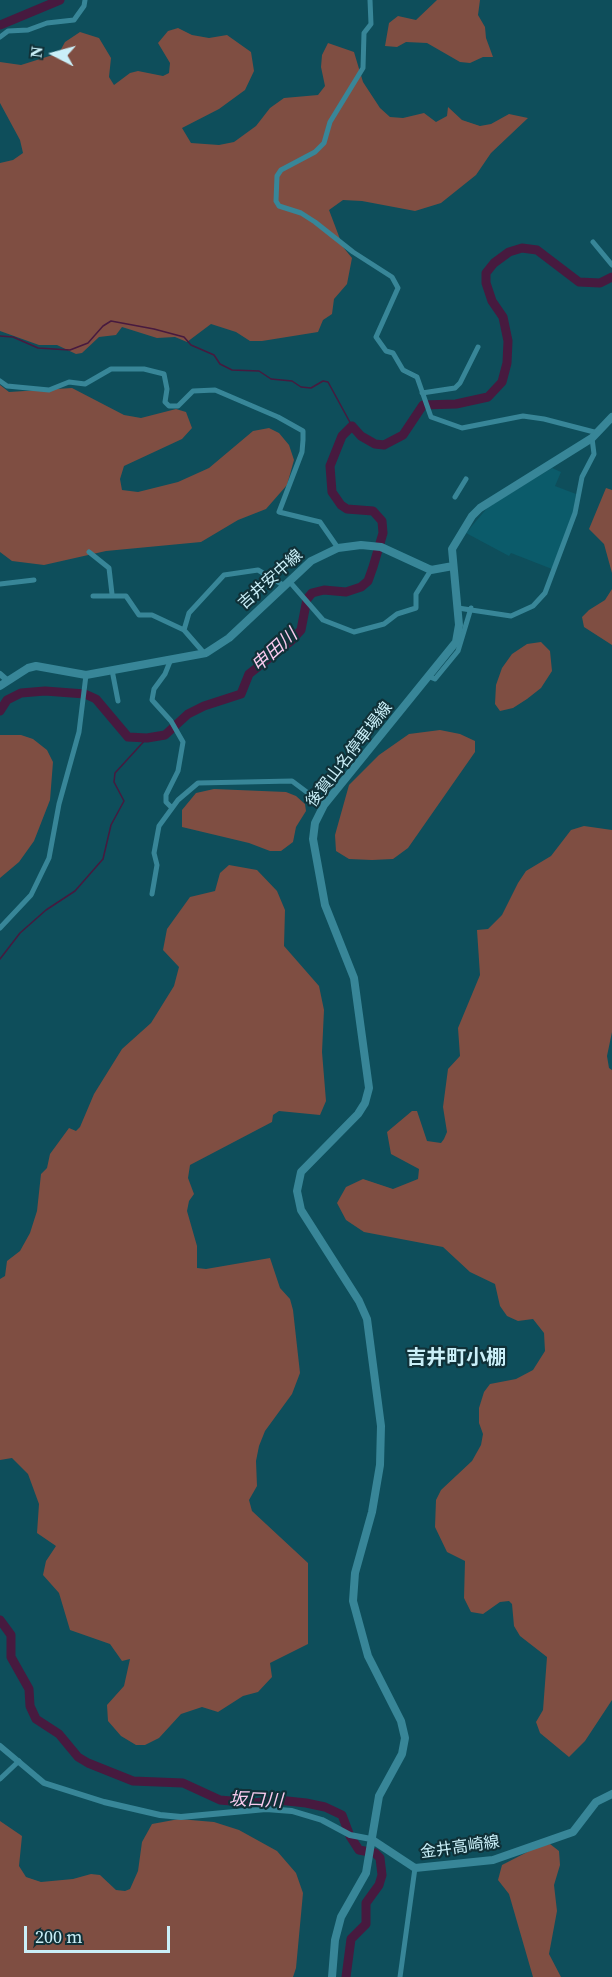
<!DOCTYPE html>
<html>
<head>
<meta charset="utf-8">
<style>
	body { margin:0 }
	#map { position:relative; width:612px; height:1977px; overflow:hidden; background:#0e4e5b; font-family:"Source Serif 4",serif }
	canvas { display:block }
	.north { position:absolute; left:24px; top:24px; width:60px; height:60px; -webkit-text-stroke:4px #103138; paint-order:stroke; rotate:276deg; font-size:16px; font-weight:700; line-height:24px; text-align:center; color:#caeff8 }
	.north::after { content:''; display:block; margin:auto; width:21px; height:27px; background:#caeff8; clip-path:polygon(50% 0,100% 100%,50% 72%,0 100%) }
	.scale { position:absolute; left:24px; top:1926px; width:146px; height:27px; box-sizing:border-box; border:3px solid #caeff8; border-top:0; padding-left:8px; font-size:18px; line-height:21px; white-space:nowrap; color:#caeff8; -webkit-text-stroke:4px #103138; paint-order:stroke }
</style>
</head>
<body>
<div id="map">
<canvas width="612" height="1977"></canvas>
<div class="north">N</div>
<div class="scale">200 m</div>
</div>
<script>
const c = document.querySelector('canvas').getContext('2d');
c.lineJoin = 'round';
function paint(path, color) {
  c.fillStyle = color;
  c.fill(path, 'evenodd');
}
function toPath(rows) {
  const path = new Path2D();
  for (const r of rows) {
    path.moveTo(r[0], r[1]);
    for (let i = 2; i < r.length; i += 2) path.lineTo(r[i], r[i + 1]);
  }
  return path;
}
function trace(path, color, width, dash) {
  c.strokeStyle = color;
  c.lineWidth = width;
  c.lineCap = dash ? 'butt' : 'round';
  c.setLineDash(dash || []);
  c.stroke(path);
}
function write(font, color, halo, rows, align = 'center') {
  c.font = font + ' "Source Serif 4","Noto Sans JP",serif';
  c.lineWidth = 4.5;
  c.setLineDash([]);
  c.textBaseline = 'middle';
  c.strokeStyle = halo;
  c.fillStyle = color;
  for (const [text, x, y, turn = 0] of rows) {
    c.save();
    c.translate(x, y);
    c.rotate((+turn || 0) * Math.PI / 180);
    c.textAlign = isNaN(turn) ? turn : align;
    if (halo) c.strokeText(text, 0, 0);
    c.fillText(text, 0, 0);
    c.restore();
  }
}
paint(toPath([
	[552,468,561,472,555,486,576,494,573,513,552,569,511,553,509,556,466,533,488,507]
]), '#0b5b6a');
paint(toPath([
	[437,0,480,0,478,15,485,27,486,38,493,57,483,57,470,63,460,62,427,43,406,42,397,47,385,46,389,23,398,16,416,20],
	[178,28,192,35,209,38,227,35,251,52,254,71,245,90,219,109,182,128,191,143,219,145,234,142,256,126,270,108,284,98,318,95,325,86,321,67,322,55,328,43,354,52,363,82,380,108,390,117,403,118,424,113,436,122,447,116,448,107,462,120,480,126,491,124,509,114,528,118,491,153,476,175,441,203,415,211,362,201,343,200,329,210,343,247,352,258,347,284,334,299,332,314,323,320,318,332,262,341,250,341,236,332,211,324,187,342,175,337,157,338,122,327,116,335,99,337,82,353,76,354,57,345,39,345,0,331,0,163,13,160,23,153,20,140,0,103,0,62,21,65,59,53,65,42,80,32,99,38,111,58,109,77,114,85,130,73,138,71,163,76,169,73,170,63,158,43,168,31],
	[0,385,9,392,72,388,124,415,141,418,176,409,186,412,192,428,182,439,124,466,120,479,122,490,138,492,178,482,209,468,253,431,269,428,279,433,289,445,294,460,287,485,266,509,238,520,201,542,106,551,44,565,12,561,0,552],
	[606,488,612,490,612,573,604,544,589,529],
	[612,583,612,645,584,627,582,617,589,610,605,600,612,589],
	[541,642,550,651,552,671,541,688,527,699,513,708,500,711,495,704,496,685,502,668,512,654,527,644],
	[440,730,460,734,475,741,475,752,408,848,393,859,372,860,349,859,336,851,335,835,349,785,379,755,409,734],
	[0,735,21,735,33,739,47,750,53,762,50,800,34,841,19,862,0,878],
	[214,789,286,792,296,796,305,804,306,811,296,827,293,842,281,851,270,851,249,843,182,827,182,810,196,793],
	[584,826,612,830,612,1032,607,1056,609,1068,612,1070,612,1700,585,1741,569,1757,540,1733,536,1722,543,1710,547,1657,520,1636,514,1626,512,1604,509,1601,500,1602,483,1614,471,1612,464,1598,465,1561,447,1552,435,1527,436,1500,441,1490,472,1461,481,1445,483,1434,479,1423,479,1408,484,1392,490,1384,516,1379,533,1370,545,1351,544,1333,533,1319,518,1321,507,1316,500,1306,495,1284,470,1272,443,1247,364,1232,346,1220,337,1203,346,1187,363,1179,393,1189,418,1179,419,1169,391,1154,387,1132,412,1111,417,1111,427,1141,441,1143,444,1139,447,1132,443,1107,448,1069,460,1056,458,1028,480,975,477,930,488,929,502,915,518,883,526,871,551,856,571,830],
	[229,865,257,870,277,891,285,910,284,946,319,986,324,1010,322,1052,326,1101,320,1115,279,1111,273,1115,272,1122,190,1165,188,1178,194,1194,189,1201,187,1211,197,1246,197,1268,206,1269,270,1258,280,1288,290,1299,293,1310,300,1373,292,1394,265,1431,259,1446,256,1461,257,1486,249,1500,252,1511,308,1563,308,1644,270,1663,272,1677,258,1692,243,1696,218,1712,202,1707,181,1714,159,1738,145,1745,136,1745,121,1736,108,1721,107,1705,124,1686,130,1659,122,1661,110,1644,70,1630,59,1593,43,1575,46,1561,56,1546,37,1533,39,1504,28,1474,12,1458,0,1460,0,1279,5,1276,7,1261,20,1251,30,1233,37,1211,41,1174,47,1168,50,1154,69,1128,76,1131,80,1127,94,1094,122,1049,151,1023,174,986,179,967,163,950,167,929,190,897,215,891,220,873],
	[179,1819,214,1822,239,1830,277,1851,296,1873,303,1893,296,1968,293,1977,0,1977,0,1821,22,1836,19,1866,26,1877,41,1882,73,1879,91,1874,100,1875,116,1890,125,1891,130,1889,138,1871,142,1842,152,1824],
	[550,1844,559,1851,560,1865,554,1885,557,1911,549,1954,561,1977,533,1977,509,1894,498,1880,502,1865,541,1845]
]), '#7f4e42');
trace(toPath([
	[0,336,13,337,38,348,70,350,88,343,103,326,111,321,154,329,184,337,191,345,214,355,220,364,232,370,259,371,271,379,292,381,301,387,311,388,323,381,328,382,352,426],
	[0,959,20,933,46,910,75,891,103,859,111,825,124,801,114,782,115,773,147,738]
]), '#471a3f', 1.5);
trace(toPath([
	[0,25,60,0],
	[0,711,7,700,21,693,45,691,85,694,96,699,128,737,147,738,165,735,188,714,204,706,241,694,249,674,291,641,301,630,307,599,312,593,324,590,346,592,361,587,368,581,373,567,383,533,382,521,373,511,347,509,341,505,332,492,330,466,342,436,352,426,361,436,375,444,384,445,403,435,423,405,456,404,488,397,502,382,507,363,508,341,503,317,492,301,486,283,486,273,494,263,509,252,522,248,537,250,579,282,600,283,612,277],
	[0,1620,11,1635,11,1657,29,1689,30,1706,36,1719,59,1734,78,1757,88,1763,133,1781,183,1783,220,1800,253,1803,278,1800,306,1803,325,1807,342,1815,350,1836,359,1850,375,1853,380,1858,382,1875,379,1885,366,1903,366,1924,351,1939,346,1977]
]), '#471a3f', 9);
trace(toPath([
	[370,0,371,24,364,33,363,68,330,122,324,143,315,152,281,170,277,176,276,201,279,206,301,213,315,222,353,252,392,277,398,288,376,337,386,351,393,353,403,370,417,377,431,417,462,428,523,416,544,419,598,433],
	[0,37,8,31,28,30,47,23,74,20,84,6,85,0],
	[593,242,612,265],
	[0,381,7,386,49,390,69,382,85,384,111,369,144,369,164,374,167,389,165,402,169,406,178,406,193,391,215,390,278,417,303,431,303,440,302,452,279,512,320,522,338,548],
	[422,393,455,388,460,383,478,347],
	[455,497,466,479],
	[89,552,109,568,112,594],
	[289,581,323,620,354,632,384,624,397,614,416,608,416,594,431,570],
	[0,584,34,580],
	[93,596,126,596,139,615,152,615,184,630,204,653],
	[458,608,511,616,533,606,545,593,575,513,582,477,594,454,592,438],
	[184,630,189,613,224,575,258,570,283,585],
	[171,659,165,674,154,689,152,700,171,721,183,742,178,771,166,795,166,802,172,808],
	[112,670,118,701],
	[430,677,435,679,458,651,471,608],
	[152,894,157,865,154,853,159,826,178,800,198,783,292,781,324,805],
	[0,928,31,895,49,858,59,804,79,732,86,675],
	[0,1779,19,1761],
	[400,1977,415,1868]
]), '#388698', 5);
trace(toPath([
	[0,674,8,681],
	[0,1746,44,1783,104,1802,160,1815,181,1817,266,1809,292,1811,322,1820,350,1835,371,1839]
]), '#388698', 6);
trace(toPath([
	[0,686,28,668,36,666,86,675,206,653,229,638,311,561,338,548,361,545,381,547,431,570,453,566],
	[371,1839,415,1868,493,1860,573,1832,596,1802,612,1794],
	[332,1977,335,1940,341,1917,366,1873,379,1796,402,1754,405,1738,401,1721,368,1656,353,1601,355,1573,372,1512,380,1465,381,1426,367,1319,359,1301,301,1210,297,1191,301,1172,358,1114,365,1103,369,1088,354,978,325,905,313,839,315,823,324,805,456,642,459,625,452,549,472,516,480,508,592,438,612,417]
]), '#388698', 8);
write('16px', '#caeff8', '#103138', [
	["吉井安中線",271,580,-42],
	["後賀山名停車場線",350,755,-52],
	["金井高崎線",460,1848,-8]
]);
write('italic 18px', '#f9caed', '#103138', [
	["申田川",275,651,-42],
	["坂口川",256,1801,2]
]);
write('bold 20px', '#caeff8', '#103138', [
	["吉井町小棚",456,1359]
]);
</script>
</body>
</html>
